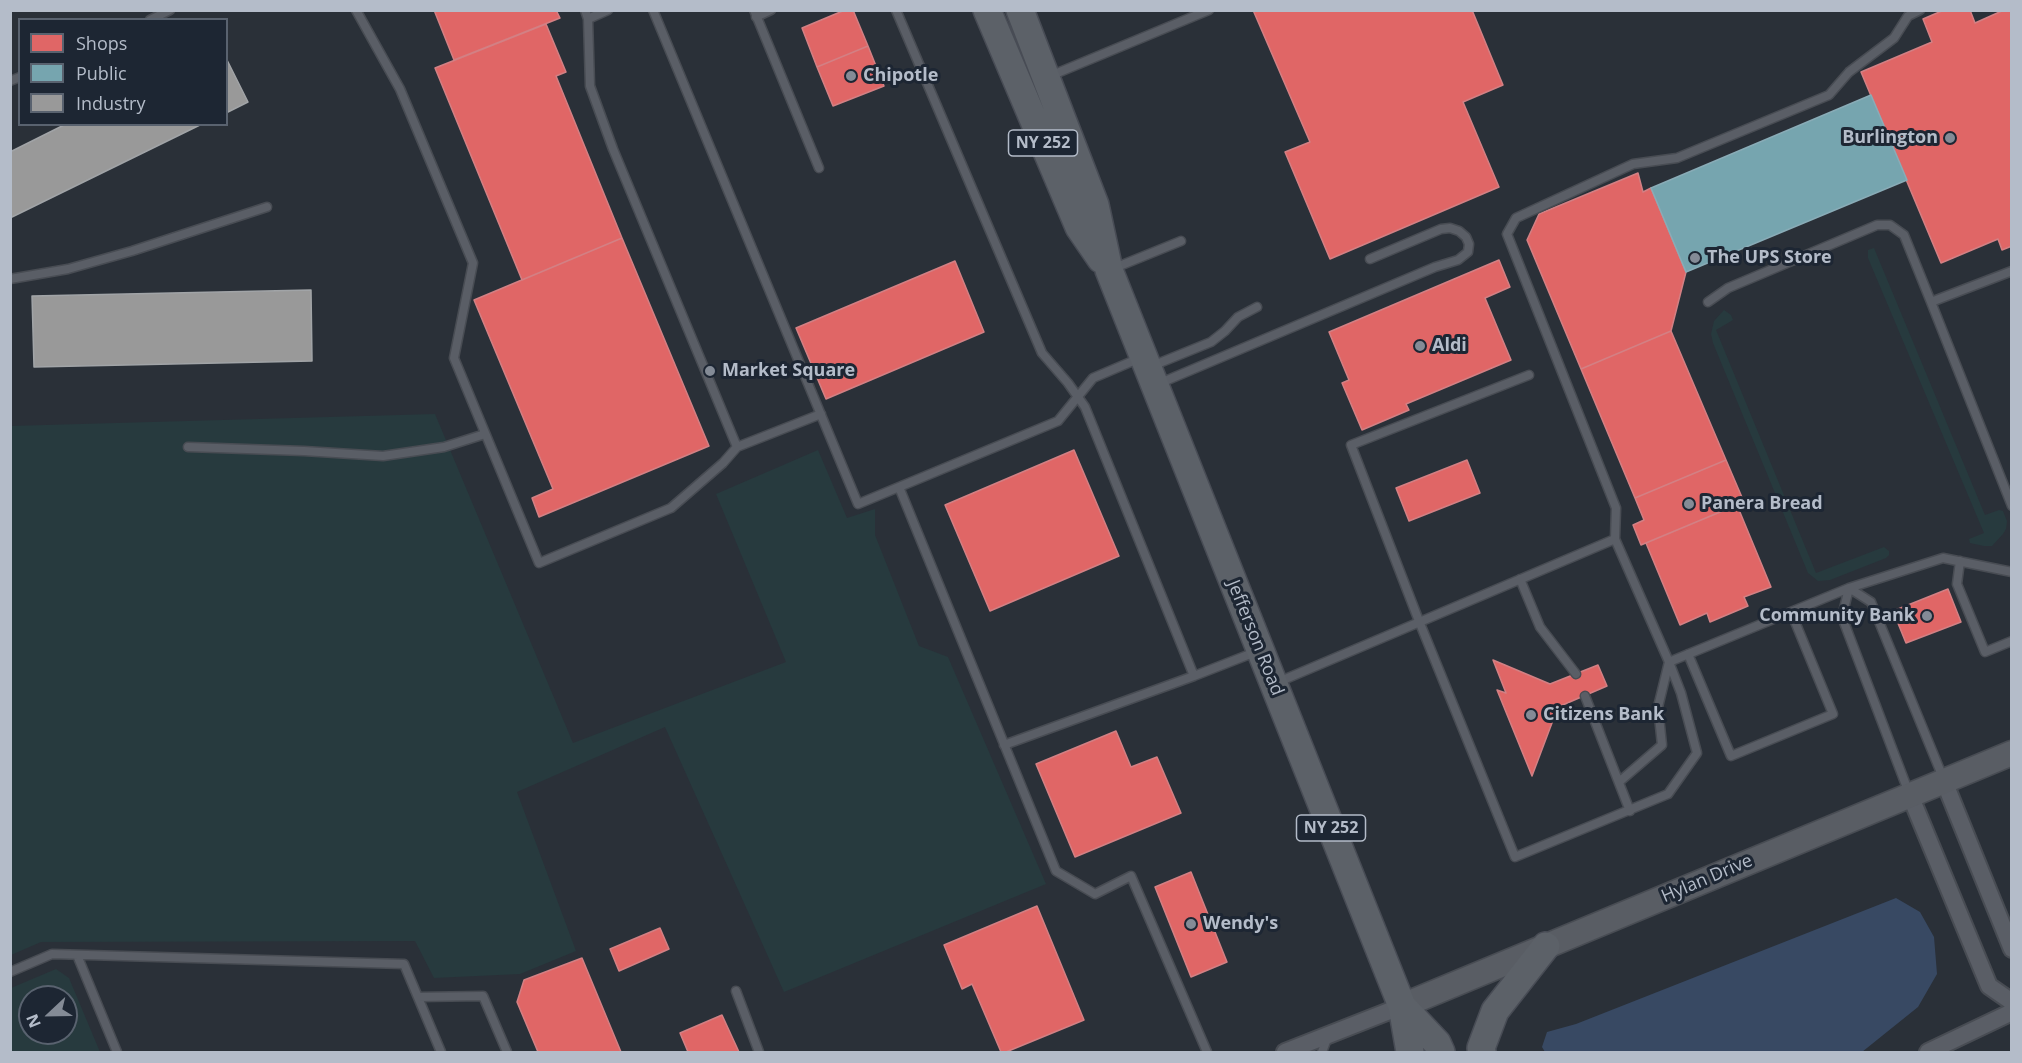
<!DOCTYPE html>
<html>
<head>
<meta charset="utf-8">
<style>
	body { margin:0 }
	#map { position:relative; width:2022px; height:1063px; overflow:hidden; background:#2a3038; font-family:"Open Sans",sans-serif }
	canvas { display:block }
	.frame { position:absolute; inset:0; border:12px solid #b4bcc9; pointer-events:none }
	.legend { position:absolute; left:18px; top:18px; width:210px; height:108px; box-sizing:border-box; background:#1d2633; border:2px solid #59626f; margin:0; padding:8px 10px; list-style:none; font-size:18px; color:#b4bcc9 }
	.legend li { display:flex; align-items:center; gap:12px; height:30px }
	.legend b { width:30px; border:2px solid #59626f }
	.north { position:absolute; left:18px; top:985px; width:60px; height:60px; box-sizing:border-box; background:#1d2633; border:2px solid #59626f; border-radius:50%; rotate:248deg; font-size:16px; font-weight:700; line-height:24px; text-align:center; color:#b4bcc9 }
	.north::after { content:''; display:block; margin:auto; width:21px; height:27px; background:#848b96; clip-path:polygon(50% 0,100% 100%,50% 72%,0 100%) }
</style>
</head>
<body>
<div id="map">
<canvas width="2022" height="1063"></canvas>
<div class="frame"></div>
<ul class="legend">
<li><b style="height:16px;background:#e06666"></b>Shops</li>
<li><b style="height:16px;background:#76a5af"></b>Public</li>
<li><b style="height:16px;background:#999"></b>Industry</li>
</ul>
<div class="north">N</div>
</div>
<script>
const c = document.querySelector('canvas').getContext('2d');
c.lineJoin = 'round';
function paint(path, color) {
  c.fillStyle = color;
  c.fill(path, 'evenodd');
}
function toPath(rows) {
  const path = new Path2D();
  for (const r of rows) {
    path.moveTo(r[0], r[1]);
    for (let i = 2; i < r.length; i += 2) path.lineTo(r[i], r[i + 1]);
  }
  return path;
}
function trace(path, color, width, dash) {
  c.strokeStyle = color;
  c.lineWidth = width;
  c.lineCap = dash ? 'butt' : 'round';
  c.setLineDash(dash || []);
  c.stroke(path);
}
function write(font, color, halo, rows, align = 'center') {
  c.font = font + ' "Open Sans",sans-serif';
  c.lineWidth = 6;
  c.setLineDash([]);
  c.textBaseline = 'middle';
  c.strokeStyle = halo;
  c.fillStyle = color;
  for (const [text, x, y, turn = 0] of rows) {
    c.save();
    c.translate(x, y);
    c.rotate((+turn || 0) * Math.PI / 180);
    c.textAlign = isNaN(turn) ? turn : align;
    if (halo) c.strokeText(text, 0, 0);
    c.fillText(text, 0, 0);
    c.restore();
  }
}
paint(toPath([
	[1874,248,1985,515,1999,510,2003,511,2007,521,2006,529,2003,534,1992,546,1984,546,1970,543,1969,539,1984,533,1868,258,1868,250],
	[1724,310,1731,315,1733,320,1716,330,1816,573,1884,547,1889,551,1889,555,1886,558,1830,580,1818,581,1808,573,1713,343,1711,334,1714,321],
	[435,414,573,743,786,662,716,494,818,450,847,518,875,509,875,535,919,646,948,657,1046,884,784,992,665,727,517,792,576,951,520,974,434,978,415,941,41,942,11,955,10,426],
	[56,969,69,978,100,1052,11,1052,11,988],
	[30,997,66,997,66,1033,30,1033]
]), '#273a3e');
paint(toPath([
	[1896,898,1920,912,1934,937,1937,974,1918,1007,1862,1052,1545,1052,1542,1047,1547,1032,1576,1024]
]), '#384963');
const shops = toPath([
	[434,10,556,10,560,18,454,60,434,10],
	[845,10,853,10,868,46,817,67,802,28,845,10],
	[1253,10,1472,10,1503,85,1463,102,1499,187,1330,259,1285,152,1310,142,1253,10],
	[1944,10,1970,10,1975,23,2004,10,2012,10,2012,246,2002,250,1998,239,1941,263,1861,72,1932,42,1923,19,1944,10],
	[546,24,566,72,556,76,622,238,522,280,435,68,546,24],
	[868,46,884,86,833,106,817,67,868,46],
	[1638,173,1643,192,1651,188,1686,272,1671,331,1581,369,1527,240,1539,214,1638,173],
	[622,238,709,446,539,517,532,498,553,489,474,300,622,238],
	[1499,260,1510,287,1485,298,1511,360,1406,404,1409,410,1362,430,1342,383,1349,380,1329,332,1499,260],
	[955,261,984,332,826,399,796,328,955,261],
	[1671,331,1726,460,1635,498,1581,369,1671,331],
	[1074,450,1119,556,990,611,945,505,1074,450],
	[1467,460,1480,493,1409,521,1396,488,1467,460],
	[1726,460,1744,502,1641,545,1633,525,1644,520,1635,498,1726,460],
	[1737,505,1771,587,1744,597,1748,606,1710,622,1707,613,1680,625,1646,543,1737,505],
	[1948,589,1961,622,1906,643,1893,611,1948,589],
	[1493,660,1550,684,1598,665,1607,686,1558,707,1532,776,1497,690,1506,693,1493,660],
	[1116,731,1131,767,1157,757,1181,813,1075,857,1036,764,1116,731],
	[1191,872,1227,962,1191,977,1155,887,1191,872],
	[1037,906,1084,1020,1006,1052,1001,1052,972,984,962,989,944,945,1037,906],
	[660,928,669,949,619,971,610,949,660,928],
	[582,958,621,1052,538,1052,517,1002,524,980,582,958],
	[722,1015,739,1052,688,1052,680,1033,722,1015]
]);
paint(shops, '#e06666');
trace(shops, '#d38084', 1.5);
const public = toPath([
	[1871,95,1907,180,1686,272,1651,188,1871,95]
]);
paint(public, '#76a5af');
trace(public, '#89acb7', 1.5);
const industry = toPath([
	[226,58,248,102,226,113,226,58],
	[66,124,202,124,10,218,10,152,66,124],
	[311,290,312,361,34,367,32,296,311,290]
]);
paint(industry, '#999');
trace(industry, '#a1a4a7', 1.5);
const service = toPath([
	[356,10,400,89,473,263,454,358,539,563,671,508,723,463,737,447],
	[585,10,588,19,590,86,613,149,737,447,821,414],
	[653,10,858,504,899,487,1056,871,1095,894,1131,876,1207,1052],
	[754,10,819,168],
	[896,10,1042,353,1068,383,1085,407,1194,676,1258,651],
	[756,17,771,10],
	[588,19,608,10],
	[150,20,170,10],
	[1050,76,1209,10],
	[10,81,20,77],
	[1112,269,1181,241],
	[10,279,68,269,132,251,267,207],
	[1708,302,1728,288,1877,225,1890,225,1904,235,1931,302,2012,271],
	[1931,302,2012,506],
	[1152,366,1211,342,1225,331,1238,317,1257,307],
	[1529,375,1351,445,1419,621,1515,857,1668,794,1697,753,1681,693,1669,662],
	[1158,384,1435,267,1458,260,1468,252,1469,244,1466,237,1459,231,1450,228,1441,229,1370,259],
	[188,447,304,451,383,456,444,447,485,434],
	[899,487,1058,421,1093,378,1140,358],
	[1615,539,1616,508,1507,234,1516,218,1633,164,1677,158,1829,95,1849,72,1894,38,1908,16,1920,10],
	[1960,561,1957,584,1985,652,2012,641],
	[1520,579,1540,627,1576,674],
	[1688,654,1731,756,1833,714,1791,612],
	[1276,683,1615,539,1669,662,1849,588,1943,558,2012,572],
	[1585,696,1630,811],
	[1004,745,1194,676],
	[1619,782,1662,745,1658,707,1669,662],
	[1909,793,1842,617,1849,588,1871,602,1944,780],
	[77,955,117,1052],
	[10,972,52,954,404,964,441,1052],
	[736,991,759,1052],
	[418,997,483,996,507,1052],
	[1322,1052,1328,1036]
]);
const minor = toPath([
	[1944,781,2012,949],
	[1910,795,1989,986,2012,1002],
	[1285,1052,1402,1006],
	[1928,1052,2012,1012]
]);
const secondary = toPath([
	[1402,1006,2012,753]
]);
const primary = toPath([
	[987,10,1079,227,1101,259],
	[1020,10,1095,205,1109,270,1402,1006,1410,1052],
	[1402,1006,1437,1043,1441,1052],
	[1482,1052,1481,1048,1495,1011,1546,946]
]);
trace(service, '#484c53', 11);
trace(minor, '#484c53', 20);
trace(secondary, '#484c53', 27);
trace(primary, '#484c55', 30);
trace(service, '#5a5e66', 8);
trace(minor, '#5a5e66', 16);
trace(secondary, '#595d64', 24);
trace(primary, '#5c6168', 27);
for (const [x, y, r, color] of [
	[851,76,6,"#848b96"],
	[1950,138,6,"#848b96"],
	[1695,258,6,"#848b96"],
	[1420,346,6,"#848b96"],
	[710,371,6,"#848b96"],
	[1689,504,6,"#848b96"],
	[1927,616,6,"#848b96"],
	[1531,715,6,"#848b96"],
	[1191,924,6,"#848b96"]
]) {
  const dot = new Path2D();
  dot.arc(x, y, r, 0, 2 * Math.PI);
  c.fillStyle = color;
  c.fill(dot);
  trace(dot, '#1d2633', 2);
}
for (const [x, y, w] of [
	[1043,143,69],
	[1331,828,69]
]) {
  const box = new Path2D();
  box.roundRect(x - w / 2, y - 13, w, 26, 4.5);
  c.fillStyle = '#1d2633';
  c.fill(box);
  trace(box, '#b4bcc9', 1.5);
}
write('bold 16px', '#b4bcc9', null, [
	["NY 252",1043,143],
	["NY 252",1331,828]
]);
write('bold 18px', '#b4bcc9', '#1d2633', [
	["Chipotle",863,76],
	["Burlington",1938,138,"right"],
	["The UPS Store",1707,258],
	["Aldi",1432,346],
	["Market Square",722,371],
	["Panera Bread",1701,504],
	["Community Bank",1915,616,"right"],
	["Citizens Bank",1543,715],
	["Wendy's",1203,924]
], 'left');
write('18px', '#b4bcc9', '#1d2633', [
	["Jefferson Road",1255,638,68],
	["Hylan Drive",1707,879,-23]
]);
</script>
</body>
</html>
